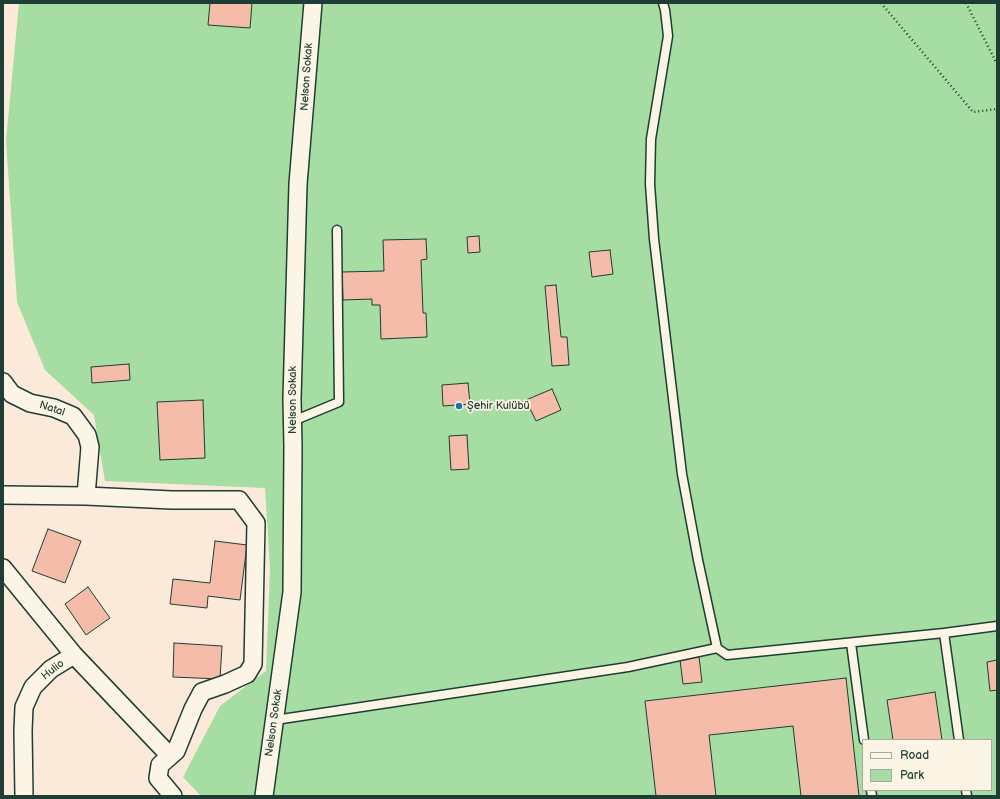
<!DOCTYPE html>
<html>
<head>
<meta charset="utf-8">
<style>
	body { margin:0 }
	#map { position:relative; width:1000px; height:799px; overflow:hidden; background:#fbead9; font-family:"Balsamiq Sans",sans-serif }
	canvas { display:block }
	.frame { position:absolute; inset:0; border:4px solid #1f3d34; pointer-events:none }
	.legend { position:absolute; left:862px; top:739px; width:130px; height:52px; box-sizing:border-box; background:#fcf5e5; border:1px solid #a4ab9e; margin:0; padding:5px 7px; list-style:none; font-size:12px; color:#1f3d34 }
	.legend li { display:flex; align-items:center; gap:8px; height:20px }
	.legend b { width:20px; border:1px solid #a4ab9e }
</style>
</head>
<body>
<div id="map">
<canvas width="1000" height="799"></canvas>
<div class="frame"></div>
<ul class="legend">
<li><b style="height:5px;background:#fcf5e5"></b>Road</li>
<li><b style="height:11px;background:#a5dda2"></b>Park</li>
</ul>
</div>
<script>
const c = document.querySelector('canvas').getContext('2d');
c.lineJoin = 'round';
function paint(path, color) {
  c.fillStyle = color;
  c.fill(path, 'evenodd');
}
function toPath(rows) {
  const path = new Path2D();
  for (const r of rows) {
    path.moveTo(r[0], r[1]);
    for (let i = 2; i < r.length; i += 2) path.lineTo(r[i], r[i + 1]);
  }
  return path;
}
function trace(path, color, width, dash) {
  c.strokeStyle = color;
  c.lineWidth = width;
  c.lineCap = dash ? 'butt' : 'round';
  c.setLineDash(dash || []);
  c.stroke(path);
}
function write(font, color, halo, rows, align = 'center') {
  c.font = font + ' "Balsamiq Sans",sans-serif';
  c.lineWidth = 3.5;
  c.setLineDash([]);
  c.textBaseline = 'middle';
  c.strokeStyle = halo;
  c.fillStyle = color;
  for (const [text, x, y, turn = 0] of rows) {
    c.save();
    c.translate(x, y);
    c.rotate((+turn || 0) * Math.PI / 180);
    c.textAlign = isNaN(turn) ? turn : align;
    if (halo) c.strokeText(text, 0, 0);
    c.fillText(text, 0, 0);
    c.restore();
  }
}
paint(toPath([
	[19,3,997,3,997,796,201,796,183,777,220,706,266,671,270,569,265,488,105,481,94,415,45,370,17,302,6,141],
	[863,740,991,740,991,790,863,790]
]), '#a5dda2');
const building = toPath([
	[210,3,252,3,250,28,208,25,210,3],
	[479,236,480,252,468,253,467,237,479,236],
	[426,239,427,259,421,260,423,313,426,313,427,337,381,339,380,305,372,305,372,299,343,300,342,272,384,271,383,240,426,239],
	[610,250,613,274,592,277,589,252,610,250],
	[556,285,561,337,567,337,569,365,552,366,545,286,556,285],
	[129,364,130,380,92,383,91,367,129,364],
	[468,383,470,404,443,406,442,385,468,383],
	[552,389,561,410,536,421,526,400,552,389],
	[203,400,205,458,160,460,157,402,203,400],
	[467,435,469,469,451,470,449,436,467,435],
	[48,529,81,541,65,583,32,571,48,529],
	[215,541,247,545,240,600,208,596,207,608,170,604,173,579,210,583,215,541],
	[88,587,110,618,86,635,65,604,88,587],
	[174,643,222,646,220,679,173,677,174,643],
	[699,657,702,682,683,684,680,660,699,657],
	[997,660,997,690,990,691,987,662,997,660],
	[846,678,859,796,801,796,793,726,709,735,716,796,656,796,645,701,846,678],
	[935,692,942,740,893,740,887,700,935,692]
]);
paint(building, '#f5bda9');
trace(building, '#1f3d34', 1);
const service = toPath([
	[663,3,665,10,668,36,651,139,650,184,654,239,682,474,698,560,717,648],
	[293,421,339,402,337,230],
	[944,633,959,740],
	[851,643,864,740],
	[275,720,628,667,717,648,727,655,944,633,997,626],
	[871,790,872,796],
	[966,790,967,796]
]);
const minor = toPath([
	[3,382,12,394,30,403,54,408,73,416,87,435,90,447,86,496],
	[3,495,86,496,172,500,239,500,256,523,253,664,247,674,225,684,202,692,193,709,176,751,160,765,158,778,173,796],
	[3,568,74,655,170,756],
	[24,796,23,731,24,707,33,687,51,669,74,655],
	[264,796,292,592,293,446,292,399,298,184,313,3]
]);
trace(service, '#1f3d34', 11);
trace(minor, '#1f3d34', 20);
trace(toPath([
	[881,3,973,112,997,109],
	[966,3,997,64]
]), '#1f3d34', 2.5, [1, 3]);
trace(service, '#fcf5e5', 8);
trace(minor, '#fcf5e5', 17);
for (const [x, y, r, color] of [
	[459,406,4,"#1f6fb2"]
]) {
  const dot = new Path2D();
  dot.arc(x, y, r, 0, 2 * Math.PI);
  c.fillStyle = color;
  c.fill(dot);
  trace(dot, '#fcf5e5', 1.5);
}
write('11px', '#1f3d34', '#fcf5e5', [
	["Nelson Sokak",307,77,-86],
	["Nelson Sokak",293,400,-90],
	["Natal",52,409,18],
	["Hulio",53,670,-38],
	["Nelson Sokak",274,723,-82]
]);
write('11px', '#1f3d34', '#fcf5e5', [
	["Şehir Kulübü",467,406]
], 'left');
</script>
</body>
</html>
